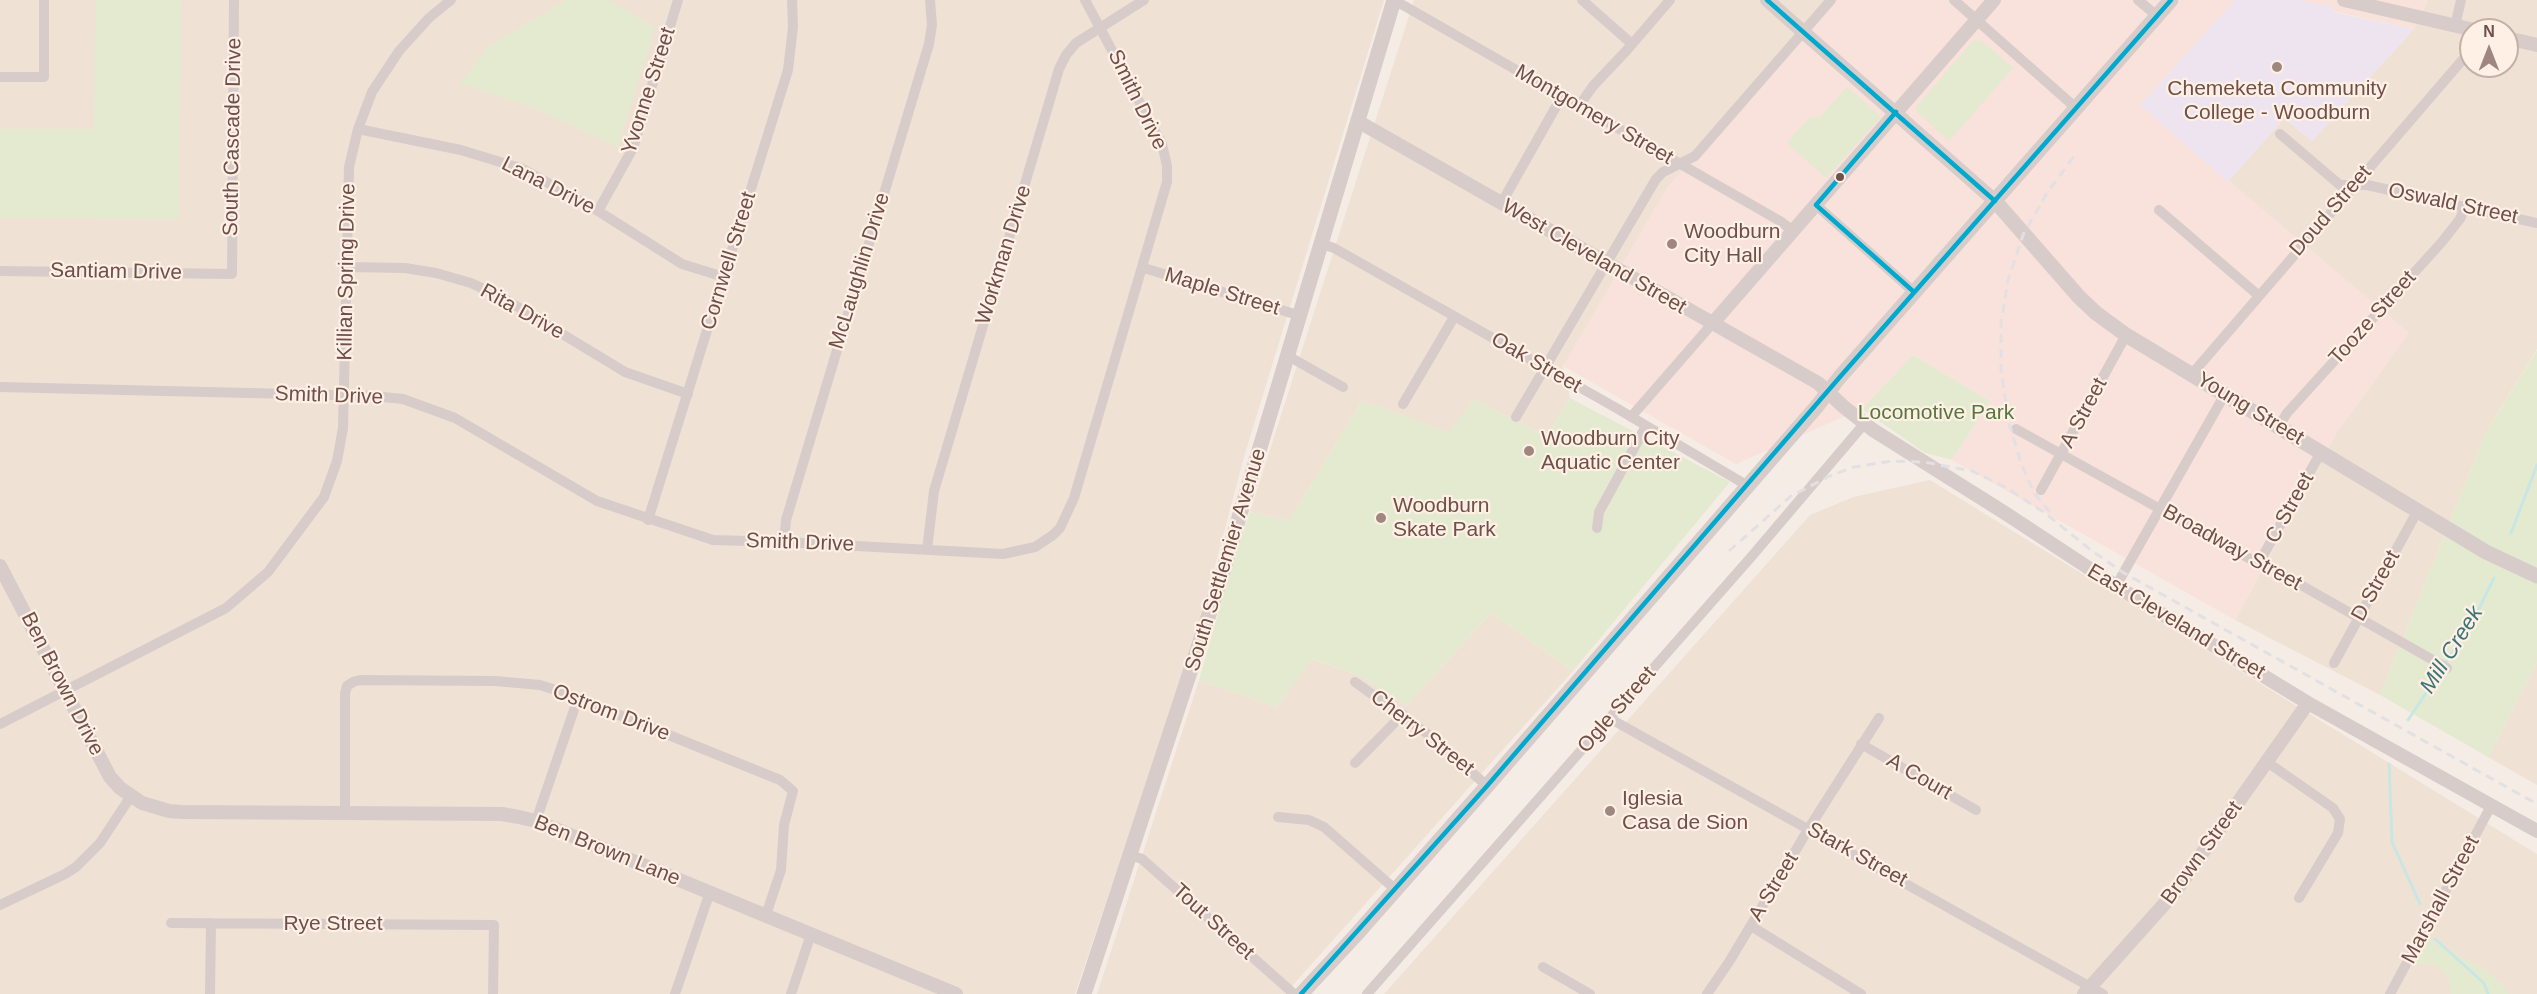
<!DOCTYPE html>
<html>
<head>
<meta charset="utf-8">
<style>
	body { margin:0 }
	#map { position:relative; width:2537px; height:994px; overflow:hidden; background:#f5ede5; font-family:Helvetica,sans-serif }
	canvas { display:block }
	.north { position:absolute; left:2459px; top:18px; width:60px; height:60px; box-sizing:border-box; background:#fef0e5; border:2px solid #c5b0a6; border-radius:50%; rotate:0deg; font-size:16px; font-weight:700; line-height:24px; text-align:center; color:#705048 }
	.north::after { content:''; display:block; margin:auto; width:21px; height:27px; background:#9f877f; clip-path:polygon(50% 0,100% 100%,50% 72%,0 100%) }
</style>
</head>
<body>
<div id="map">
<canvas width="2537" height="994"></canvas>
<div class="north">N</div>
</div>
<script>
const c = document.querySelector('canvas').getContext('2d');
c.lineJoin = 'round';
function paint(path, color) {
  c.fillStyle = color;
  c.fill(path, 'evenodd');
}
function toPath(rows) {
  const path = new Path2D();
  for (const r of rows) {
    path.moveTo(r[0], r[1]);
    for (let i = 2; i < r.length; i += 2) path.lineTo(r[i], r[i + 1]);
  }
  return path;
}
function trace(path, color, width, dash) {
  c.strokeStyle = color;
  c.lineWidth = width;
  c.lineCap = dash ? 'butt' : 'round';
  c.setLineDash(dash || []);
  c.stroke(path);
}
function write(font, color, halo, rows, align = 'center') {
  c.font = font + ' Helvetica,sans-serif';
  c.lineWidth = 4.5;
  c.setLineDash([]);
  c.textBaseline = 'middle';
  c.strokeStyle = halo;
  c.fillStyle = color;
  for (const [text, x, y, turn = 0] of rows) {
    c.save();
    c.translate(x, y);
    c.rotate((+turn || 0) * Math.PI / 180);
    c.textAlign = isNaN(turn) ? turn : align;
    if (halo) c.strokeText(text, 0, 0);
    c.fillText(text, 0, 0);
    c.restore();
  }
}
paint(toPath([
	[0,0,1384,0,1244,457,1198,630,1075,994,0,994],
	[1414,0,1836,0,1563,366,1570,398,1547,437,1474,399,1449,433,1362,401,1289,521,1250,512],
	[2428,0,2537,0,2537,349,2486,432,2380,695,2235,620,2337,432,2409,333,2228,182,2284,118,2312,141,2414,29],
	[2471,30,2507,30,2507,66,2471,66],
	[1930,480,2537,854,2537,994,1384,994,1810,515,1853,497],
	[1491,613,1573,671,1285,994,1097,994,1199,680,1276,707,1312,659,1361,676,1407,705],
	[2537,662,2537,785,2488,757]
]), '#f0e1d5');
paint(toPath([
	[1836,0,2235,0,2140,105,2409,333,2337,432,2235,620,1952,460,1990,401,1913,355,1862,409,1736,464,1563,366,1667,187],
	[2299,0,2428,0,2414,29,2332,11,2333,7]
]), '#f8e2db');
paint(toPath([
	[2235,0,2299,0,2333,7,2333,12,2414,29,2312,141,2284,118,2228,182,2140,105]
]), '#eee4ef');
paint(toPath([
	[96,0,181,0,179,219,0,218,0,129,94,129],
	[566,0,609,0,655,27,618,147,532,107,460,83,490,45],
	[1974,40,1982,41,2013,68,1949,141,1917,112,1916,107],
	[1847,87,1881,117,1826,178,1787,143,1809,118,1820,117],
	[2537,350,2537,662,2488,757,2380,695,2486,432],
	[1913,355,1990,401,1952,460,1925,453,1862,409],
	[1570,398,1730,482,1573,671,1491,613,1407,705,1361,676,1313,659,1276,707,1199,680,1232,564,1250,512,1289,521,1362,401,1449,432,1474,399,1547,437],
	[2427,937,2489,972,2502,983,2509,994,2451,994,2448,977,2436,966,2429,963,2413,965]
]), '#e4ead0');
trace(toPath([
	[2511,533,2537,465],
	[2445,663,2471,625,2494,578],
	[2408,720,2442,669],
	[2389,764,2392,842,2420,904],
	[2435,939,2484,983,2488,994]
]), '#c8e6e3', 3);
trace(toPath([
	[1394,0,1780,221,1793,231],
	[1582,0,1632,44],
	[1954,0,2076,108],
	[2138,0,2157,16],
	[2455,26,2461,0],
	[0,77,44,77,44,0],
	[1579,106,1593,86,1627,50,1670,0],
	[358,129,461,150,523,169,598,211,682,264,724,277],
	[2280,134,2340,185,2367,185,2537,223],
	[1501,204,1562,96],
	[1816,205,1914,292],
	[2159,210,2258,295],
	[598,211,633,148,678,0],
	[1322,244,1334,248,1618,409,1748,486],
	[346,267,405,268,436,273,471,283,503,298,625,372,688,394],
	[1144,268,1301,316],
	[0,271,232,274,234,0],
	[1288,356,1343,387],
	[2192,374,2471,50],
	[0,387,373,396,403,399,455,418,597,501,713,540,784,542,1003,554,1035,547,1053,535,1060,528,1074,498,1167,182,1167,166,1162,144,1085,0],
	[1403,404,1454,317],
	[1516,417,1656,179,1663,172,1695,156,1831,0],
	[1631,417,1712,324],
	[2279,426,2287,413,2441,243,2460,219,2465,207],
	[2016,429,2252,560,2271,568,2447,668],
	[2041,490,2126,335],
	[648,520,788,70,793,27,792,0],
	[1597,528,1599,512,1646,426],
	[784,542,786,520,929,44,932,25,930,0],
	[927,550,934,491,1059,69,1066,55,1076,43,1144,0],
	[2259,563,2321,452],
	[2116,586,2225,394],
	[2334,663,2418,510],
	[1355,682,1436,740,1487,786],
	[1609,718,2103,994],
	[0,724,226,608,268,572,324,497,337,461,343,428,349,167,358,129,372,92,399,51,429,18,451,0],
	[1861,744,1976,810],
	[2267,762,2333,808,2340,819,2338,833,2299,898],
	[1355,763,1403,714],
	[345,813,345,694,347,686,353,682,360,680,495,681,540,685,565,693,780,780,793,791,784,825,781,870,766,915],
	[1278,817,1309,820,1324,827,1396,890],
	[536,821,578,698],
	[1130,855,1142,859,1294,994],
	[0,905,65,874,76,867,100,843,131,796],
	[171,923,494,925,493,994],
	[1751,926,1861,994],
	[1543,967,1590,994],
	[210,994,211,923],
	[675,994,710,892],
	[791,994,811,934],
	[1367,994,1752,556,1864,424],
	[1707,994,1729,962,1809,828,1879,718],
	[2390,994,2491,806]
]), '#d7ccc9', 10);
trace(toPath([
	[1767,0,1995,201],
	[2344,0,2474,30],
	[2507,38,2537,45],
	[1359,122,1818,383,1844,407,1873,430,2005,513,2116,586,2308,703,2537,831],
	[1712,324,1994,0],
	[0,566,110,777,120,788,142,803,169,811,182,812,502,814,519,817,536,821,956,994],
	[2084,994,2175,892,2308,703]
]), '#d7ccc9', 14);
trace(toPath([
	[1995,201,2079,297,2096,313,2126,335,2486,552,2537,576],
	[1084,994,1220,581,1394,0],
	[1301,994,1355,936,1487,786,1818,405,1839,378,2171,0]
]), '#d7ccc9', 15);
trace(toPath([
	[2050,512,2034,493,2021,463,2009,423,2001,369,2001,324,2008,280,2023,235,2047,193,2075,155],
	[1729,551,1791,496,1830,476,1854,467,1892,461,1924,462,1972,471,2005,487,2045,513,2092,551,2124,573,2537,804]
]), '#e2e0e2', 3, [9, 6]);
trace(toPath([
	[1767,0,1995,201],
	[1896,112,1816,205,1914,292],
	[1301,994,1487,786,1839,378,2171,0]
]), '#00a9ce', 4.5);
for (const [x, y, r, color] of [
	[2277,67,6,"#9f877f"],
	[1840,177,5,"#705048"],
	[1672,244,6,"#9f877f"],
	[1529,451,6,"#9f877f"],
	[1381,518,6,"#9f877f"],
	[1610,811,6,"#9f877f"]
]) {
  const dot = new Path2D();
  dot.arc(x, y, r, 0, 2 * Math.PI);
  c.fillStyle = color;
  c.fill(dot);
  trace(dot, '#fef0e5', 2);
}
write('21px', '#705048', '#fef0e5', [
	["Chemeketa Community",2277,89,"center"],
	["College - Woodburn",2277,113,"center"],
	["Woodburn",1684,232],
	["City Hall",1684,256],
	["Woodburn City",1541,439],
	["Aquatic Center",1541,463],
	["Woodburn",1393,506],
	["Skate Park",1393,530],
	["Iglesia",1622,799],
	["Casa de Sion",1622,823]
], 'left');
write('21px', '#705048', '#fef0e5', [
	["Yvonne Street",649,91,-72],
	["Smith Drive",1137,100,64],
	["Montgomery Street",1594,115,30],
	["South Cascade Drive",233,137,-89],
	["Lana Drive",548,186,27],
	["Oswald Street",2453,204,12],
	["Doud Street",2331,211,-49],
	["Workman Drive",1004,255,-73],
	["West Cleveland Street",1594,257,30],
	["Cornwell Street",729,261,-73],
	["McLaughlin Drive",860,271,-73],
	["Santiam Drive",116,272,1],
	["Killian Spring Drive",347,272,-89],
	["Maple Street",1222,292,17],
	["Rita Drive",522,312,29],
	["Tooze Street",2373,318,-48],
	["Oak Street",1536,363,30],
	["Smith Drive",329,396,2],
	["Young Street",2250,409,31],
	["A Street",2084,413,-62],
	["C Street",2290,508,-61],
	["Smith Drive",800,543,2],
	["Broadway Street",2232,548,29],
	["South Settlemier Avenue",1226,560,-73],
	["D Street",2376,586,-61],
	["East Cleveland Street",2176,622,31],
	["Ben Brown Drive",62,684,63],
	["Ogle Street",1617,710,-49],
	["Ostrom Drive",611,713,21],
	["Cherry Street",1422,733,38],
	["A Court",1919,777,30],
	["Ben Brown Lane",607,851,22],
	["Brown Street",2202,853,-54],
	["Stark Street",1857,855,29],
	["A Street",1774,887,-59],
	["Marshall Street",2441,900,-62],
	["Tout Street",1213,922,42],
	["Rye Street",333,924]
]);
write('21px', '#597641', '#fef0e5', [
	["Locomotive Park",1936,413]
]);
write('italic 22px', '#3d7576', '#fef0e5', [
	["Mill Creek",2452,650,-58]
]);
</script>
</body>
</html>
